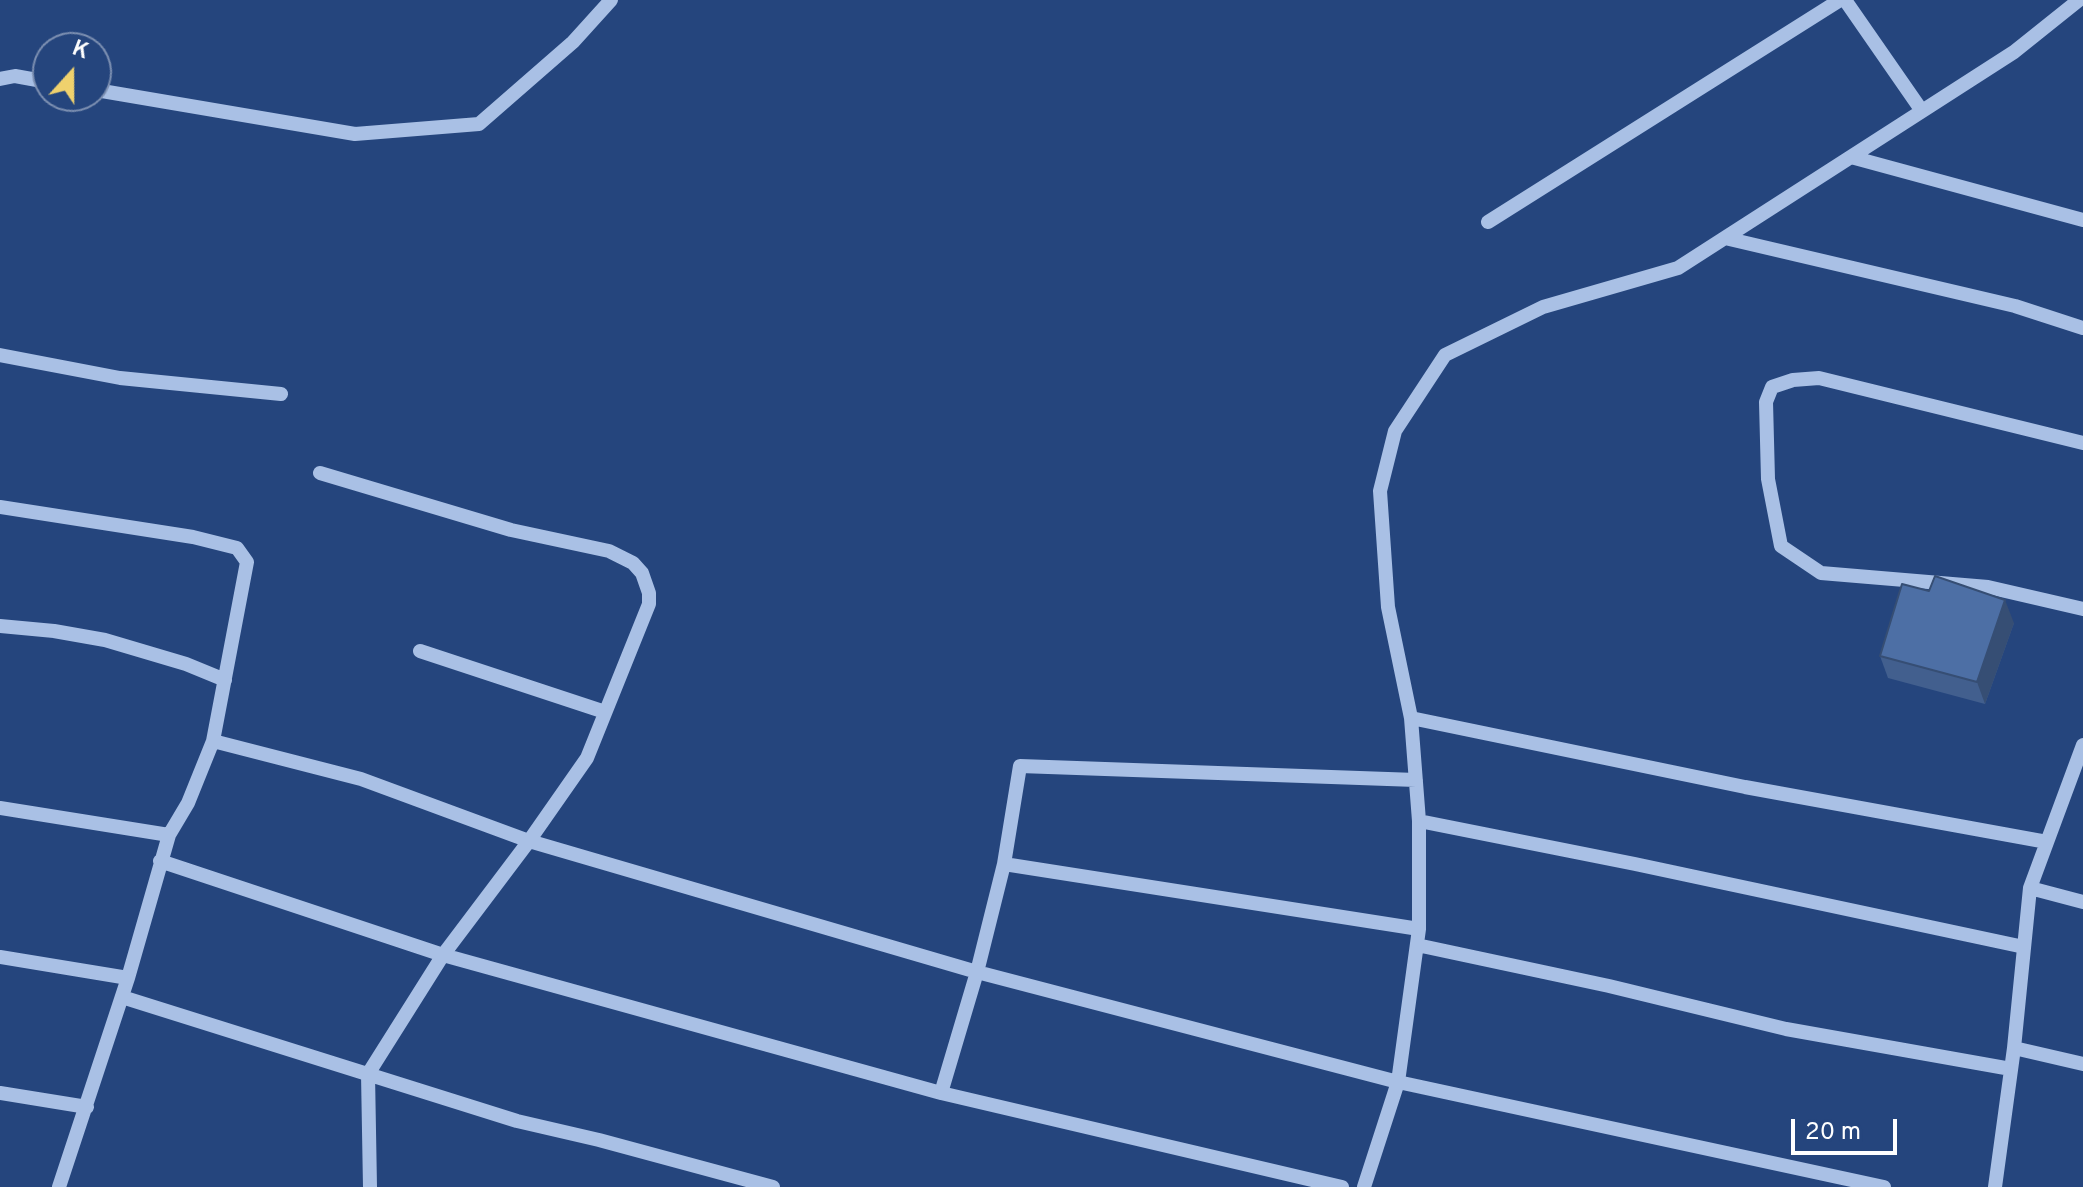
<!DOCTYPE html>
<html>
<head>
<meta charset="utf-8">
<style>
	body { margin:0 }
	#map { position:relative; width:2083px; height:1187px; overflow:hidden; background:#25457d; font-family:Overpass,sans-serif }
	canvas { display:block }
	.north { position:absolute; left:32px; top:32px; width:80px; height:80px; box-sizing:border-box; background:#25457d; border:2px solid #7c8fb1; border-radius:50%; rotate:21deg; font-size:22px; font-weight:700; line-height:32px; text-align:center; color:#fff }
	.north::after { content:''; display:block; margin:auto; width:28px; height:36px; background:#efd16d; clip-path:polygon(50% 0,100% 100%,50% 72%,0 100%) }
	.scale { position:absolute; left:1791px; top:1119px; width:106px; height:36px; box-sizing:border-box; border:4px solid #fff; border-top:0; padding-left:10px; font-size:24px; line-height:28px; white-space:nowrap; color:#fff; -webkit-text-stroke:6px #25457d; paint-order:stroke }
</style>
</head>
<body>
<div id="map">
<canvas width="2083" height="1187"></canvas>
<div class="north">K</div>
<div class="scale">20 m</div>
</div>
<script>
const c = document.querySelector('canvas').getContext('2d');
c.lineJoin = 'round';
function toPath(rows) {
  const path = new Path2D();
  for (const r of rows) {
    path.moveTo(r[0], r[1]);
    for (let i = 2; i < r.length; i += 2) path.lineTo(r[i], r[i + 1]);
  }
  return path;
}
function trace(path, color, width, dash) {
  c.strokeStyle = color;
  c.lineWidth = width;
  c.lineCap = dash ? 'butt' : 'round';
  c.setLineDash(dash || []);
  c.stroke(path);
}
function paint(path, color) {
  c.fillStyle = color;
  c.fill(path, 'evenodd');
}
trace(toPath([
	[1845,0,1922,111],
	[0,79,15,76,48,82],
	[96,90,355,134,479,124,573,42,611,0],
	[1851,157,2083,220],
	[1488,222,1840,0],
	[1725,238,2015,306,2083,328],
	[0,355,120,378,281,394],
	[2083,443,1819,378,1793,380,1772,387,1766,402,1768,479,1781,546,1821,573,1988,587,2083,609],
	[320,473,511,530,609,551,633,563,642,573,649,593,649,604,587,758,529,841,443,955,368,1074,370,1187],
	[0,507,193,537,237,548,247,562,213,741,188,803,169,835],
	[0,626,54,631,105,640,186,664,225,680],
	[420,651,605,712],
	[1411,718,1745,787,2047,842],
	[213,741,361,779,529,841,977,972,1004,864,1419,929],
	[0,808,169,835,128,978,59,1187],
	[1419,821,1635,864,2024,947],
	[160,861,443,955,941,1093,1342,1187],
	[1004,864,1020,766,1416,780],
	[2030,888,2083,902],
	[1417,945,1609,986,1786,1029,2011,1069],
	[0,957,128,978],
	[122,997,517,1121,599,1140,773,1187],
	[2014,1048,2083,1064],
	[0,1093,87,1107],
	[941,1093,977,972,1398,1082,1884,1187],
	[1364,1187,1398,1082,1419,929,1419,821,1411,718,1388,607,1380,491,1395,431,1445,355,1543,307,1678,268,2014,52,2079,0],
	[1995,1187,2014,1048,2030,888,2083,745]
]), '#a9c0e5', 14);
paint(toPath([
	[2014,623,1985,704,1888,678,1880,656]
]), '#425f8e');
paint(toPath([
	[2005,600,2014,623,1985,704,1977,682]
]), '#364e74');
const building = toPath([
	[1935,576,2005,600,1977,682,1880,656,1902,584,1929,591,1935,576]
]);
paint(building, '#4d6fa5');
trace(building, '#364e74', 2);
</script>
</body>
</html>
